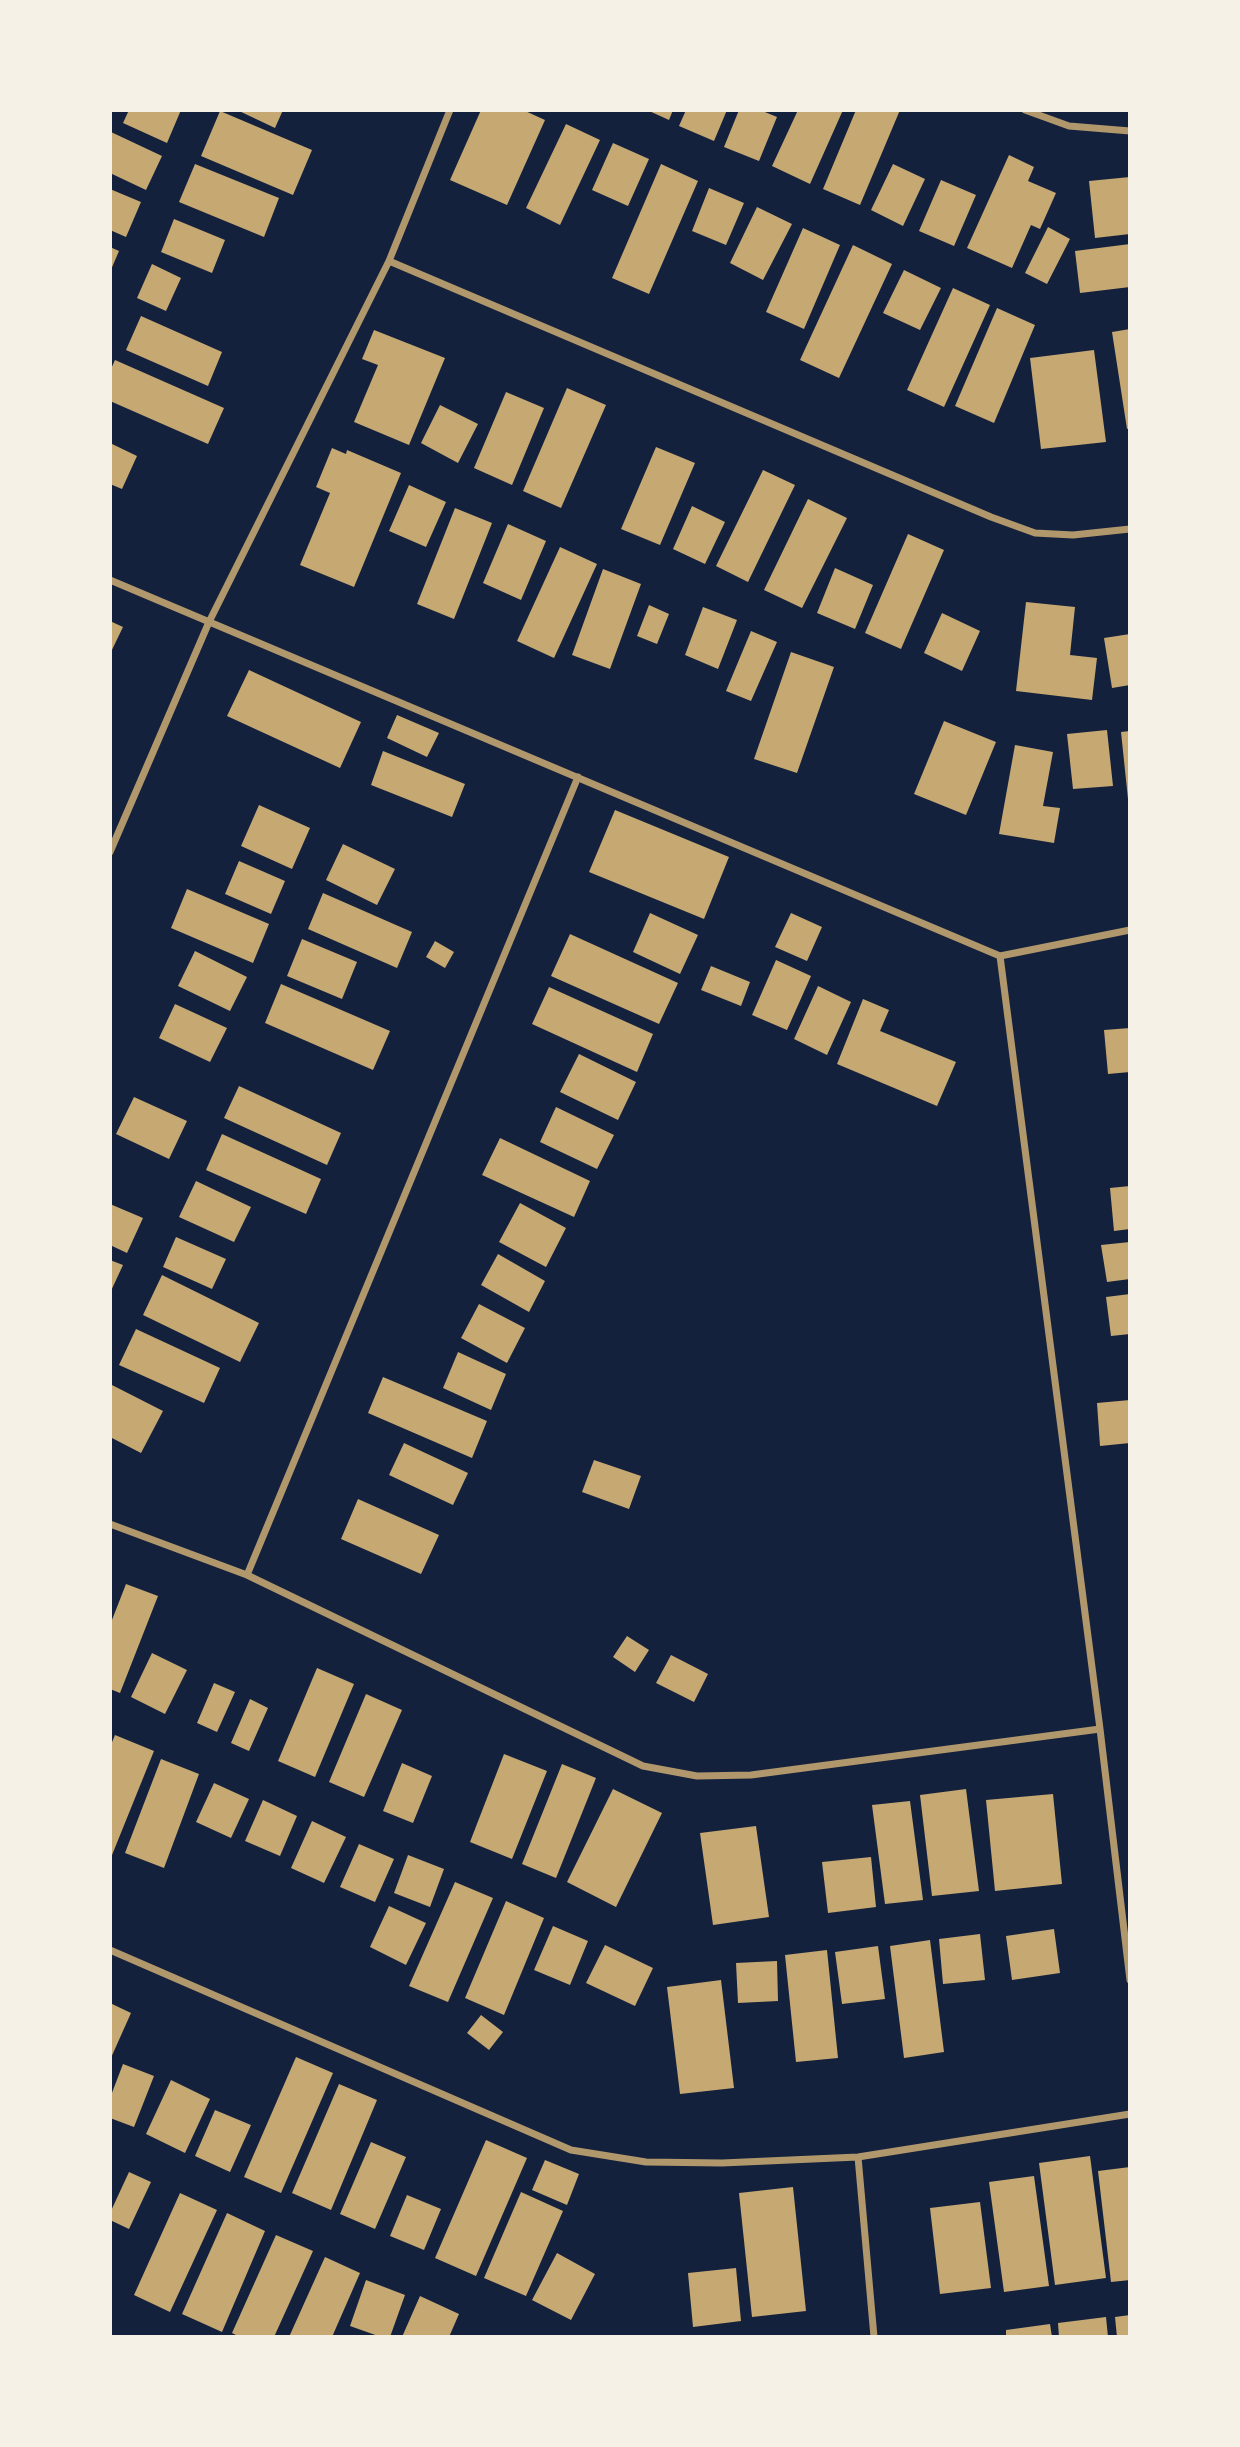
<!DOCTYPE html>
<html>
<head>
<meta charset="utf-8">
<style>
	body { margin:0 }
	#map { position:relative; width:1240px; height:2447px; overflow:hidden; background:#14213d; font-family:Quicksand,sans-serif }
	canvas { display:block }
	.frame { position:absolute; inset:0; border:112px solid #f6f1e7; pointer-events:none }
</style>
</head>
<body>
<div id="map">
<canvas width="1240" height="2447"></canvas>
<div class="frame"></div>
</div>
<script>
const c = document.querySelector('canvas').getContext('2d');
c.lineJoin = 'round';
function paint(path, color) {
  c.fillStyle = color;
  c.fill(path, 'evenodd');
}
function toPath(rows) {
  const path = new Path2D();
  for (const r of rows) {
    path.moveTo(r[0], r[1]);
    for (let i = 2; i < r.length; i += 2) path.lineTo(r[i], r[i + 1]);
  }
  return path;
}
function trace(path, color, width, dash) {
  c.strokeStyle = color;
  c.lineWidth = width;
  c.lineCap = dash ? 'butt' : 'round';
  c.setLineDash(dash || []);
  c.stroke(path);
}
paint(toPath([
	[129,110,181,110,167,143,123,123],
	[237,110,283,110,275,128],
	[481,110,523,110,545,120,507,205,450,180],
	[647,110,673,110,669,120],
	[686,110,727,110,714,141,679,126],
	[739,110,760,110,777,117,759,161,724,147],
	[798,110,843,110,810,184,772,166],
	[856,110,900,110,860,205,823,189],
	[220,111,312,150,293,195,201,156],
	[566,124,600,140,560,225,526,208],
	[111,132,162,156,146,190,110,173],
	[613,143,649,159,628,206,592,190],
	[1009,155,1034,167,1028,181,1056,193,1040,229,1031,225,1012,268,967,248],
	[195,164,279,198,264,237,179,202],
	[661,164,698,181,649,294,612,278],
	[893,164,925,179,903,226,871,210],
	[1130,177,1130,234,1095,238,1089,181],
	[941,180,976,195,954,246,919,231],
	[709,188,744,203,726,245,692,231],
	[110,189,141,202,126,237,110,230],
	[757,207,792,224,763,280,730,263],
	[174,219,225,240,212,273,161,252],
	[1048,227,1070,239,1047,284,1025,273],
	[803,228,840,245,804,329,766,312],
	[1130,244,1130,287,1080,293,1075,251],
	[853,245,892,264,839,378,800,360],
	[110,247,119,251,110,272],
	[152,264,181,278,166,311,137,298],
	[904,270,941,288,920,330,883,313],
	[953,288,990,305,944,407,907,390],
	[997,308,1035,325,994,423,955,406],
	[141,316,222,352,208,386,126,350],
	[1130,329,1130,428,1127,429,1112,332],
	[374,330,445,358,409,445,354,422,378,365,362,359],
	[1094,350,1106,442,1041,449,1030,358],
	[115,360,224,408,208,444,110,401,110,371],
	[567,388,606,405,561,508,523,491],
	[506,392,544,408,512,485,474,468],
	[440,405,478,424,458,463,421,443],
	[110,443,137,456,122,489,110,484],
	[656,447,695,463,660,545,621,529],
	[332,448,346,454,347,450,401,473,354,587,300,565,330,493,316,487],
	[763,470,795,485,748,582,716,566],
	[409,485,446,502,426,547,389,531],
	[808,499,847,518,802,608,764,590],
	[692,506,725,522,705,564,673,549],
	[455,508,492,523,454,619,417,604],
	[508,524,546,541,521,600,483,583],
	[908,534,944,550,901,649,865,633],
	[560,547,597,564,554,658,517,641],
	[835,568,873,585,855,629,817,613],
	[603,569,641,584,610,669,572,655],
	[1026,602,1075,607,1070,655,1097,658,1092,700,1016,691],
	[649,605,669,614,657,644,637,636],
	[703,607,737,620,718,669,685,655],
	[942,613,980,631,962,671,924,653],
	[110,621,123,627,110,654],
	[751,631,777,642,751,701,726,691],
	[1130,634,1130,685,1112,688,1104,638],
	[791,652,834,667,797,773,754,759],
	[249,670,361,722,340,768,227,716],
	[397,715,439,733,427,757,387,738],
	[944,721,996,742,966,815,914,794],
	[1107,730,1113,786,1073,789,1067,734],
	[1130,731,1130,799,1128,799,1121,732],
	[1015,745,1053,752,1043,806,1060,808,1054,843,999,834],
	[383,751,465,784,452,817,371,785],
	[259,805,310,828,292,869,241,846],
	[615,810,729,857,704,919,589,872],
	[343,844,395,869,377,905,326,880],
	[239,861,285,881,271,914,225,894],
	[187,889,269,924,253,963,171,928],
	[323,893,412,932,397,968,308,929],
	[650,913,698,935,680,974,633,952],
	[791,913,822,927,807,961,775,947],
	[570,934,678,983,659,1024,551,976],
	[302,939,357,962,342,999,287,976],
	[435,941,454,952,445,968,426,957],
	[195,951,247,977,230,1011,178,986],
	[776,960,811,976,787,1030,752,1015],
	[711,966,750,982,741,1006,701,990],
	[281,984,390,1031,373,1070,265,1023],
	[818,986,851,1002,827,1055,794,1039],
	[549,987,653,1034,637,1072,532,1024],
	[863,999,889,1010,880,1031,956,1062,937,1106,837,1064],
	[175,1004,227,1028,210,1062,159,1038],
	[1130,1028,1130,1072,1108,1074,1104,1030],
	[579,1054,636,1082,618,1120,560,1092],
	[239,1086,341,1133,327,1165,224,1118],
	[134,1097,187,1121,169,1159,116,1134],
	[556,1107,614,1135,597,1169,540,1142],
	[222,1134,321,1179,306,1214,206,1170],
	[500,1138,590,1181,574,1217,482,1175],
	[196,1181,251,1207,234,1242,179,1217],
	[1130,1186,1130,1229,1114,1231,1110,1188],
	[520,1203,566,1228,546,1267,499,1242],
	[110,1204,143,1218,127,1253,110,1245],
	[176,1237,226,1259,212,1289,163,1267],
	[1130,1242,1130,1279,1107,1282,1101,1245],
	[498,1254,545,1281,529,1312,481,1285],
	[110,1260,123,1265,110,1293],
	[162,1275,259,1323,240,1362,143,1315],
	[1130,1294,1130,1334,1111,1336,1106,1297],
	[479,1304,525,1328,507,1363,461,1338],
	[136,1329,220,1368,204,1403,119,1365],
	[458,1352,506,1374,491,1410,443,1388],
	[383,1377,487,1421,472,1458,368,1413],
	[110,1384,163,1411,141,1453,110,1437],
	[1130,1400,1130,1443,1100,1446,1097,1403],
	[404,1443,468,1473,453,1505,389,1475],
	[594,1460,641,1476,629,1509,582,1492],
	[358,1499,439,1535,421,1574,341,1539],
	[126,1584,158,1596,120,1693,110,1689,110,1625],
	[627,1636,649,1650,635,1672,613,1657],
	[152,1653,187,1670,165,1714,131,1697],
	[671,1655,708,1674,694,1702,656,1683],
	[317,1668,354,1684,315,1777,278,1761],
	[214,1683,235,1692,217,1732,197,1723],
	[366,1694,402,1710,364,1797,329,1782],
	[250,1699,268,1708,249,1751,231,1743],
	[115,1735,154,1751,110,1860,110,1747],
	[504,1754,547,1771,512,1859,470,1842],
	[161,1759,199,1774,164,1868,125,1853],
	[402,1763,432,1776,413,1823,383,1811],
	[562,1764,596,1778,556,1878,522,1864],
	[214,1783,249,1799,231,1838,196,1822],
	[613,1789,662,1813,616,1907,567,1882],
	[966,1789,979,1891,932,1896,920,1795],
	[1053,1794,1062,1884,995,1891,986,1800],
	[263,1800,297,1816,280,1856,245,1841],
	[910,1801,923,1900,885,1904,872,1805],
	[312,1821,346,1837,324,1883,291,1868],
	[756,1826,769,1917,713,1925,700,1833],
	[359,1844,394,1859,375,1902,340,1887],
	[408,1855,444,1869,430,1907,394,1893],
	[871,1857,876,1907,828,1913,822,1862],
	[455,1882,493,1898,448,2002,409,1986],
	[506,1901,544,1918,504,2015,465,1998],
	[389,1906,426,1923,406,1965,370,1947],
	[553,1926,588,1941,570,1985,534,1970],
	[1054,1929,1060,1973,1012,1980,1006,1936],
	[980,1934,985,1980,943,1984,939,1939],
	[930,1940,944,2052,904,2058,890,1946],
	[605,1945,653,1968,635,2006,586,1983],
	[878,1946,885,1999,842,2004,835,1952],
	[827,1950,838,2058,796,2062,785,1955],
	[777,1961,778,2001,738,2003,736,1963],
	[721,1980,734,2088,680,2094,667,1987],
	[110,2003,131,2013,110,2060],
	[481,2015,503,2032,489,2050,467,2033],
	[296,2057,333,2073,281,2193,244,2177],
	[123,2064,154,2076,134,2127,110,2118,110,2098],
	[171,2080,210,2099,185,2153,146,2134],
	[339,2084,377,2100,331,2210,292,2193],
	[215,2110,251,2125,230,2172,195,2156],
	[486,2140,527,2158,476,2276,435,2258],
	[371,2142,406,2157,375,2229,340,2214],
	[1090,2156,1106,2278,1055,2285,1039,2163],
	[545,2160,579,2174,567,2205,532,2190],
	[1130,2167,1130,2280,1111,2282,1098,2171],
	[129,2172,151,2182,129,2229,110,2220,110,2213],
	[1034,2176,1049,2286,1004,2292,989,2182],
	[793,2187,806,2311,752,2317,739,2193],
	[521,2192,563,2211,526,2296,484,2278],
	[180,2193,217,2210,170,2312,134,2295],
	[407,2195,441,2209,424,2250,390,2236],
	[980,2202,991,2288,940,2294,930,2208],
	[227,2213,265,2231,222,2332,182,2314],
	[276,2235,313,2251,274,2337,240,2337,232,2333],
	[557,2253,595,2274,571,2320,532,2300],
	[325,2257,360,2273,332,2337,289,2337],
	[736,2268,741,2321,693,2327,688,2273],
	[366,2280,405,2295,390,2337,381,2337,350,2326],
	[420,2296,459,2314,449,2337,402,2337],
	[1130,2315,1130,2337,1117,2337,1115,2317],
	[1106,2317,1108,2337,1059,2337,1058,2323],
	[1050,2324,1052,2337,1006,2337,1006,2330]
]), '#c6a872');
trace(toPath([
	[1025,110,1069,126,1130,131],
	[389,261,991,517,1035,533,1073,535,1130,529],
	[110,580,1000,956,1130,930],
	[110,852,209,622,389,261,450,110],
	[1000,956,1100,1729,1130,1980],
	[110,1524,247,1575,643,1766,697,1776,751,1775,1100,1729],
	[247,1575,578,777],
	[110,1950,571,2150,646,2162,722,2163,858,2157,1130,2114],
	[858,2157,874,2337]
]), '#b1986c', 7);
</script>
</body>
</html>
